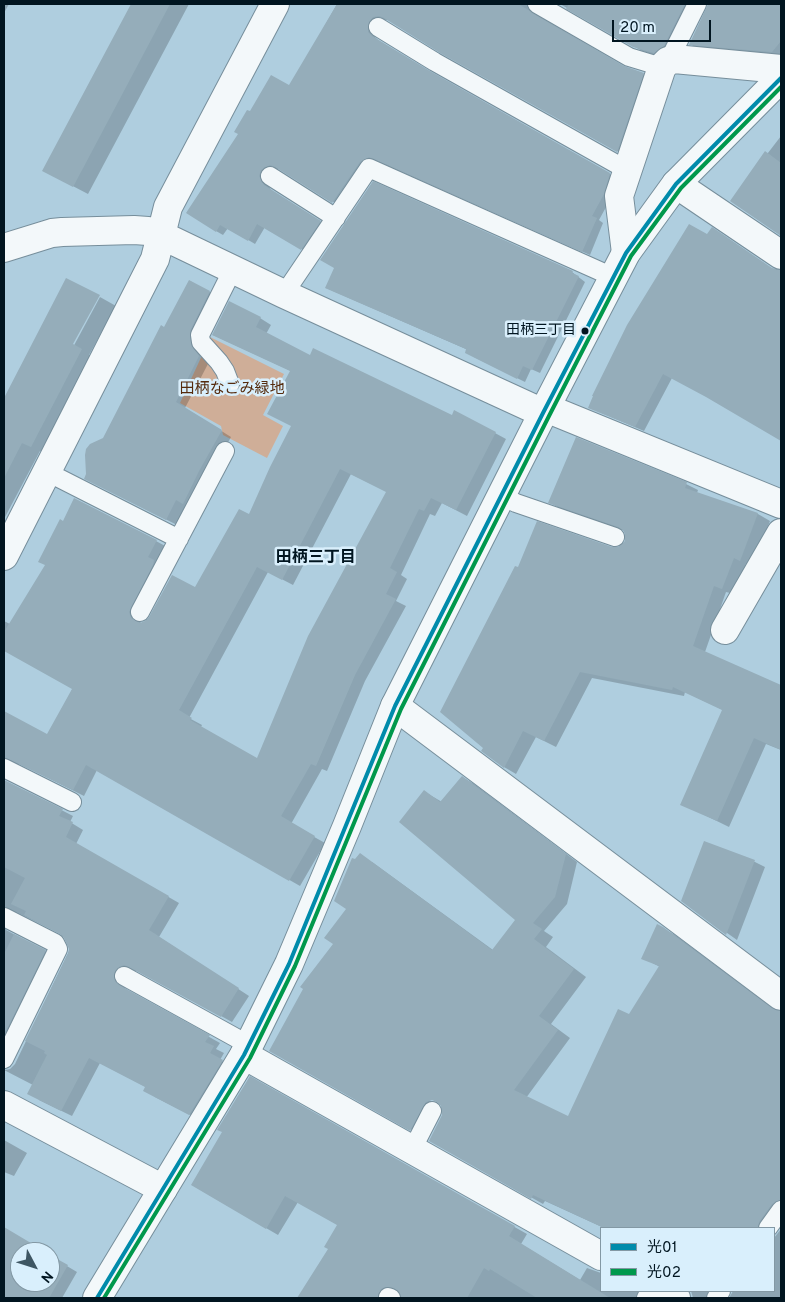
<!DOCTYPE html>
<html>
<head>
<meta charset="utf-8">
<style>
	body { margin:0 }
	#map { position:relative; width:785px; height:1302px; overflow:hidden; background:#afcedf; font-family:Overpass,"Noto Sans JP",sans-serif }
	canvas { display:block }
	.frame { position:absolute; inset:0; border:5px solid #011520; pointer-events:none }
	.legend { position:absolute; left:600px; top:1227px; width:175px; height:65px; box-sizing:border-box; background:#d9effc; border:1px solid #8398a4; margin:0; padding:6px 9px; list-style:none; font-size:15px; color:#011520 }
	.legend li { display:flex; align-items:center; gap:10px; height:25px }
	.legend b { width:25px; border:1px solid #8398a4 }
	.north { position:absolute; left:10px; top:1242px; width:50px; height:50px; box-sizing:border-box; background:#d9effc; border:1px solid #8398a4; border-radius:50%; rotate:130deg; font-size:14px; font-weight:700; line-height:20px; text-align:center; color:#011520 }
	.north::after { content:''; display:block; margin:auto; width:18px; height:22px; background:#3e5663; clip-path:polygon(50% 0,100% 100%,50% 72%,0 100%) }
	.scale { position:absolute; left:612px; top:20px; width:99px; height:22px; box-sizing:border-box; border:2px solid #011520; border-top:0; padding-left:6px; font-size:15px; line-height:18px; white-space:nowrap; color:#011520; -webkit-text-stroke:4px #d9effc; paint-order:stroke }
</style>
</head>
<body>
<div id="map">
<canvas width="785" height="1302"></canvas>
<div class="frame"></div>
<ul class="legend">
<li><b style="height:6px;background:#008bab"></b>光01</li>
<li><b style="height:6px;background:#00984c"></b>光02</li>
</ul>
<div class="north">N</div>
<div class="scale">20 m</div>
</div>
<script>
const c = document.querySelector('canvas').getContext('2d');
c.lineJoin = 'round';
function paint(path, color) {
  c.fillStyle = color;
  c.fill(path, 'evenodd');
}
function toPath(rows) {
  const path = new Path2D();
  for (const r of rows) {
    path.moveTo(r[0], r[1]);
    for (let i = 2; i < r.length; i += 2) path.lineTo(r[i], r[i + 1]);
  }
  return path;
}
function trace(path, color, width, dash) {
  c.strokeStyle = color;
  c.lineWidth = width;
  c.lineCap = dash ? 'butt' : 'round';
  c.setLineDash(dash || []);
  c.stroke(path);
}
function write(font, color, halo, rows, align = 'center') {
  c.font = font + ' Overpass,"Noto Sans JP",sans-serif';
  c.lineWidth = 5;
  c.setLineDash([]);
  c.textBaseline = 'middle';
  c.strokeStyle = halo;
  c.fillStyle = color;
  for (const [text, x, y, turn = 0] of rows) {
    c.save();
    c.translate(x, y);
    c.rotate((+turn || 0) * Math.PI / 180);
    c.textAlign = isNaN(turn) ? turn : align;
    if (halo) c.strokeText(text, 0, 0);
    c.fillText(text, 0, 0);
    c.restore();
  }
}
paint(toPath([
	[208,336,284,374,263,415,283,426,267,458,223,435,221,426,180,403,204,351]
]), '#cfae98');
paint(toPath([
	[4,4,9,4,4,13],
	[133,4,189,4,88,194,44,171],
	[337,4,534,4,533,9,535,15,623,67,643,74,650,78,624,155,449,56,391,21,387,20,381,21,374,31,375,37,380,42,435,76,617,178,611,198,599,220,603,223,590,255,377,161,367,166,340,206,283,170,278,169,272,170,266,181,271,190,327,226,309,253,265,227,255,244,228,228,223,235,216,231,240,133,250,113,290,87],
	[560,4,694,4,661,57,642,51],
	[708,4,781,4,781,54,780,56,697,48,690,44,708,9],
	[781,136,781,235,731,201],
	[775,270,781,272,781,440,713,400,672,378,644,431,590,408],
	[572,272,585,282,540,373,531,369,525,382,474,357,468,350,326,288],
	[67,280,69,349,71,351,100,297,116,306,89,355,98,360,48,455,40,451,4,519,4,401],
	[190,281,220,298,200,337,209,362,185,408,231,437,209,477,194,509,186,505,177,525,96,484,104,439],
	[260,318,271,325,266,334,311,357,453,417,495,433,506,439,467,516,442,503,435,516,430,514,401,575,407,579,396,601,406,606,365,681,327,771,322,769,291,824,325,843,300,886,97,770,84,796,20,764,10,764,5,770,5,781,73,816,70,822,83,830,76,844,179,903,159,937,249,996,232,1022,141,972,136,971,130,972,125,978,125,988,129,992,220,1043,216,1049,224,1053,220,1060,233,1067,200,1120,155,1097,146,1087,100,1063,72,1116,39,1100,33,1085,4,1070,4,712,47,736,73,688,4,650,4,621,10,624,156,541,167,547,140,619,141,624,196,589,249,516,292,426,291,371,213,335],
	[351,474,388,492,258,760,201,727,202,725,189,718,268,572,293,585],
	[16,912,63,935,70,949,15,1064,10,1069,5,1070,4,1067,56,957,6,930,4,925,10,914],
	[686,484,698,490,697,493,758,514,770,521,752,567,746,564,734,594,726,592,705,652,781,686,781,750,766,744,729,827,682,804,723,710,685,692,684,696,592,678,556,747,536,737,516,774,504,767,518,569,611,548,618,549,626,541,625,531,561,509,549,502],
	[462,777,474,784,577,862,567,904,544,931,553,937,546,947,586,977,551,1024,570,1038,526,1098,569,1118,660,967,643,958,662,928,675,935,778,1012,781,1012,781,1216,773,1228,604,1228,545,1201,543,1204,430,1140,443,1116,442,1105,427,1096,426,1098,442,1108,438,1109,423,1136,270,1050,335,944,348,909,372,862,493,950,517,920,425,792,442,802],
	[705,842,755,862,765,867,737,940,682,901],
	[250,1078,527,1234,521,1244,580,1280,587,1268,601,1273,601,1291,655,1291,650,1298,402,1298,403,1296,399,1293,392,1298,314,1298,303,1291,330,1249,338,1225,298,1202,278,1235,192,1185,223,1132],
	[4,1140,27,1153,14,1176,4,1172],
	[781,1229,781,1298,729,1298,733,1291,774,1291,774,1238],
	[15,1235,20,1252,20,1282,50,1282,50,1256,77,1272,62,1298,4,1298,4,1253],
	[691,1291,726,1291,720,1298,693,1298]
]), '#0003');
paint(toPath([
	[131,4,170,4,73,187,42,171],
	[337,4,518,4,624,66,644,73,617,152,440,53,384,18,379,16,373,17,369,22,368,32,372,36,430,71,610,173,604,194,592,216,597,218,582,252,369,157,360,162,332,203,275,167,270,165,261,170,259,176,264,185,321,221,301,250,257,224,248,241,220,225,216,232,186,213,238,134,234,132,247,110,250,111,271,75,289,85],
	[569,4,685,4,664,46,654,53,633,47,566,9],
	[708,4,781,4,781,41,772,52,689,45],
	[765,151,781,163,781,236,730,201],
	[373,181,573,271,572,273,579,276,532,370,523,366,517,379,465,353,466,349,325,288,334,268,320,260],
	[689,224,707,234,712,227,772,268,781,270,781,441,706,397,663,374,635,427,588,408,593,396,592,396,627,325],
	[66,278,100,295,73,344,82,349,31,447,22,443,4,478,4,398],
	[189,280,210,291,190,331,191,344,199,356,176,402,222,430,199,471,183,504,176,500,166,520,84,479,86,474,85,455,86,449,90,444,103,438,161,325,164,327],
	[229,301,261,317,256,327,310,355,313,348,452,415,454,410,496,432,456,510,431,498,424,511,419,509,390,568,397,572,386,594,396,599,355,675,316,766,311,764,281,816,315,836,289,881,86,765,73,790,4,757,4,711,47,734,72,689,4,651,4,632,45,565,38,562,60,519,63,521,74,498,157,540,148,557,154,560,153,565,129,612,131,618,140,623,145,621,149,617,172,575,195,587,239,509,249,514,270,467,291,426,267,414,290,371,212,335],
	[340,469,386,492,308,636,257,758,190,720,192,718,179,710,257,567,282,580],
	[576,437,687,482,685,488,758,513,740,561,734,558,722,589,714,586,693,646,781,685,781,750,754,738,717,821,680,805,722,710,673,687,672,690,580,672,544,741,523,731,504,768,481,751,483,748,440,712,515,566,518,567,537,521,612,547,618,547,625,541,625,534,623,530,618,527,548,503],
	[462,776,566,854,555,897,533,923,542,929,534,939,574,969,539,1016,558,1030,514,1090,568,1116,618,1009,629,1014,659,966,641,959,657,924,663,927,772,1008,781,1011,781,1200,772,1204,759,1222,758,1228,604,1228,533,1195,531,1199,429,1141,442,1115,441,1106,437,1102,432,1100,426,1102,410,1131,269,1051,303,989,300,987,333,944,324,938,346,909,334,901,352,858,355,859,360,853,492,950,515,920,399,822,424,790,440,802],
	[4,780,63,809,59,816,73,822,66,837,169,896,149,930,239,988,221,1017,129,967,124,965,119,967,115,971,115,981,119,985,210,1035,205,1042,214,1046,210,1053,223,1060,189,1115,143,1091,145,1087,89,1058,61,1111,27,1094,47,1055,44,1053,45,1051,25,1041,68,954,69,949,64,938,60,934,24,915,26,911,11,904,25,878,4,867],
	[704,841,755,860,726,935,681,901],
	[14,934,46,950,6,1031,4,1030,4,954],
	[250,1076,515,1226,509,1236,610,1298,537,1298,490,1269,489,1271,484,1268,467,1298,401,1298,399,1291,386,1287,381,1289,378,1298,297,1298,328,1249,324,1247,337,1225,285,1196,266,1229,191,1185,222,1132,217,1130],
	[4,1227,46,1252,20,1252,20,1282,50,1282,50,1255,68,1265,49,1298,4,1298]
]), '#95adba');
const service = toPath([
	[537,4,629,57,662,67],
	[378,27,435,62,627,170],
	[674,59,673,52,697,4],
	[270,176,336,218],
	[284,294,369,168,613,277],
	[230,384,225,371,219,362,201,342,200,335,233,269],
	[47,472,179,539],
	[501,496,516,503,615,537],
	[140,612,225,451],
	[4,768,72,802],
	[4,917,55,943,58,949,4,1059],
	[124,976,249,1045],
	[412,1150,432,1111],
	[768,1228,781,1210],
	[388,1297,391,1298],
	[646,1298,650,1291],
	[716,1298,721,1291]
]);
const minor = toPath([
	[676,184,781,255],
	[161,235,284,294,543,413],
	[626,253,619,196,662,67,668,61,674,59,781,69],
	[546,408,781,504],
	[4,556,155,259,168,207,275,4],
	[725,630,781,533],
	[395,706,781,996],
	[244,1055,601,1256],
	[4,1105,163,1189],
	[663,1291,676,1298]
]);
const tertiary = toPath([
	[4,248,52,233,62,232,134,230,148,231,161,235],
	[97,1298,244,1055,289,964,347,826,395,706,543,413,626,253,676,184,781,78]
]);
trace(service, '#768e9b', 20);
trace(minor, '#768e9b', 30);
trace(tertiary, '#768e9b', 30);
trace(service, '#f3f8fa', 18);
trace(minor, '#f3f8fa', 28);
trace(tertiary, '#f3f8fa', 28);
trace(toPath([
	[97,1298,244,1055,289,964,395,706,543,413,626,253,676,184,781,78]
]), '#008bab', 4);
trace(toPath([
	[104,1298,250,1058,295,966,401,709,549,416,631,256,681,188,781,87]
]), '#00984c', 4);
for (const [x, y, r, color] of [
	[585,331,4.5,"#011520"]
]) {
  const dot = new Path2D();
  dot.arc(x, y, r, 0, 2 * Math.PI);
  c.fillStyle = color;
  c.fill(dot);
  trace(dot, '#d9effc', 2);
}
write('14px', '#011520', '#d9effc', [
	["田柄三丁目",576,331]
], 'right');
write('15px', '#552b0d', '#d9effc', [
	["田柄なごみ緑地",232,390]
]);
write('bold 16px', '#011520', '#d9effc', [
	["田柄三丁目",316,559]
]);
</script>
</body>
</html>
